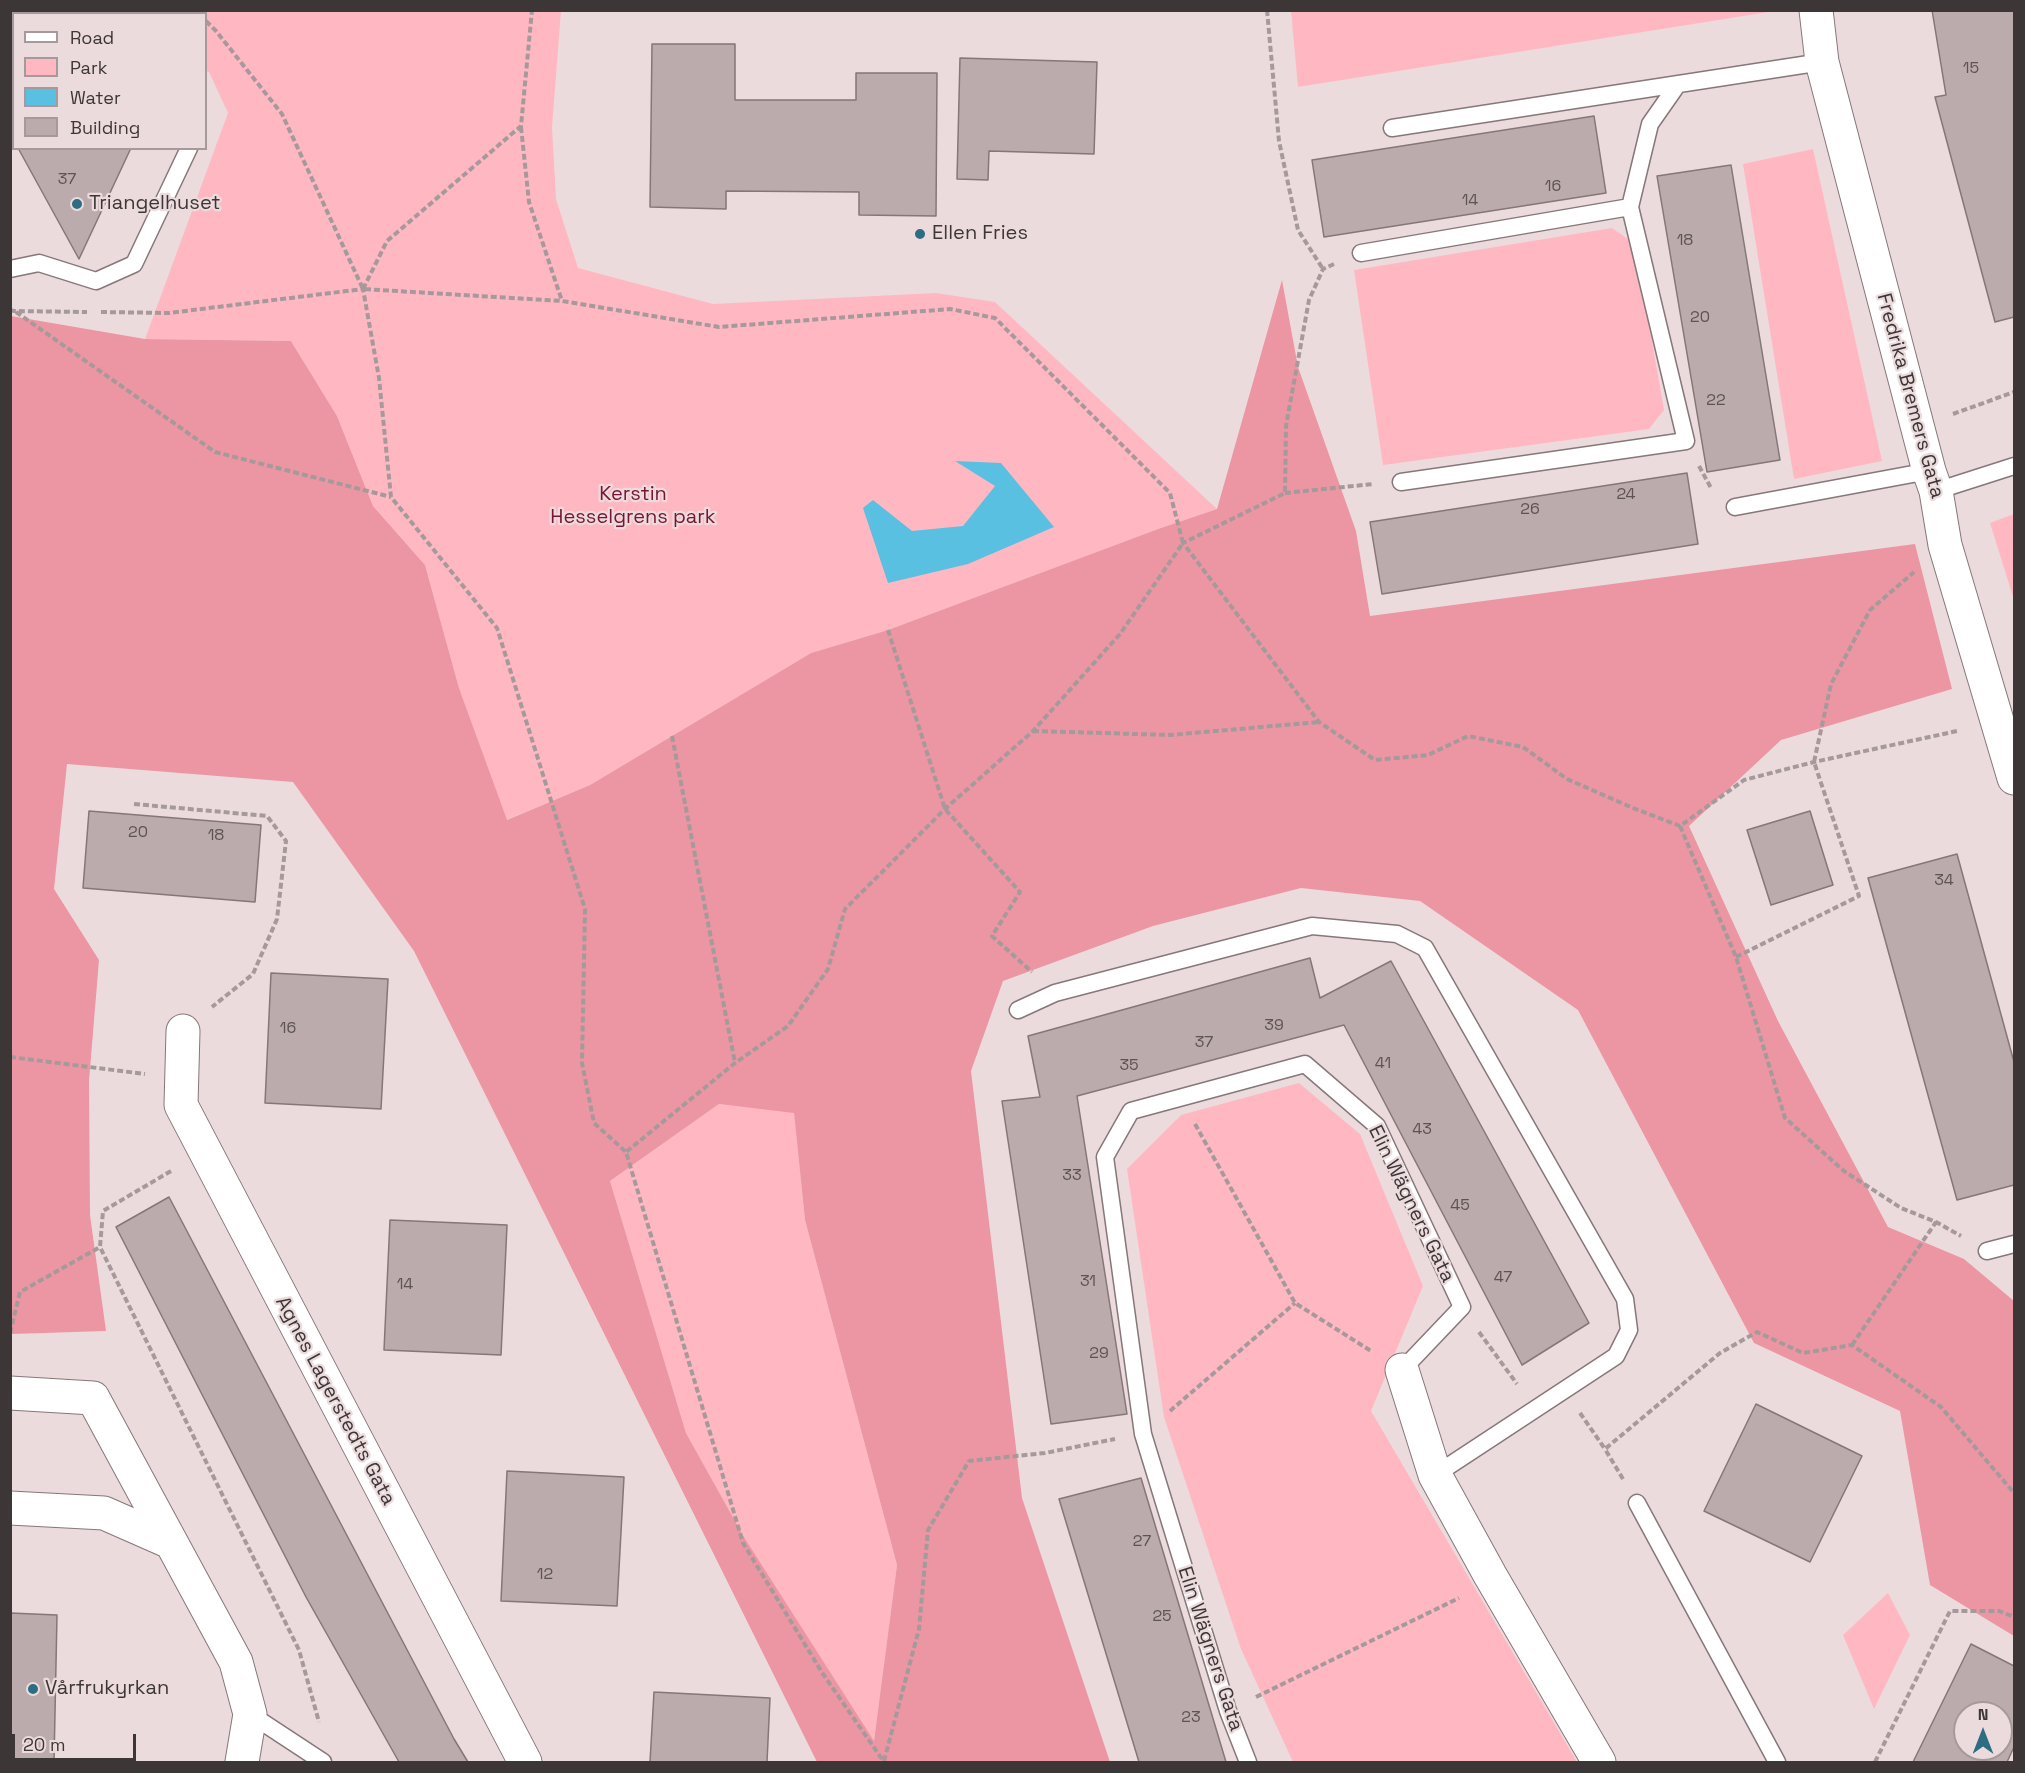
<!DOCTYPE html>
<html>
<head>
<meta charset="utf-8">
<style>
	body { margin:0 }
	#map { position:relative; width:2025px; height:1773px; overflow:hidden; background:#ecdbdd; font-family:"Space Grotesk",sans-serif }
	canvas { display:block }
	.frame { position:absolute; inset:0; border:12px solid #3d3637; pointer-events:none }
	.legend { position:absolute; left:12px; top:12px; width:195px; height:138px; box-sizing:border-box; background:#ecdbdd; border:2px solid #a6999b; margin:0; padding:8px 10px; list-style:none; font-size:18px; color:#3d3637 }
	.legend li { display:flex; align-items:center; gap:12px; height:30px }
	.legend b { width:30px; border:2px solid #a6999b }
	.north { position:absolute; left:1953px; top:1701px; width:60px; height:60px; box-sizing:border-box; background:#ecdbdd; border:2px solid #a6999b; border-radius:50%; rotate:0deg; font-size:16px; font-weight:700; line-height:24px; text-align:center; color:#3d3637 }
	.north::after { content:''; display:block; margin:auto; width:21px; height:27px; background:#2d6d81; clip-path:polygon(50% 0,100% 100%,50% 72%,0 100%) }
	.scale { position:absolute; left:12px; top:1734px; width:124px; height:27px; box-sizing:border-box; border:3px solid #3d3637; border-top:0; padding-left:8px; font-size:18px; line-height:21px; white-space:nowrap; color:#3d3637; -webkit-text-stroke:4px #ecdbdd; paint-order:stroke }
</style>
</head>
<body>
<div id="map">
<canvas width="2025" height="1773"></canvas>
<div class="frame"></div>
<ul class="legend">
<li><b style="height:8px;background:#fff"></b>Road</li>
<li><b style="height:16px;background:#ffb8c1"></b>Park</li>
<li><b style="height:16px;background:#5ac0e1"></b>Water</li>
<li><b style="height:16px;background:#bcabad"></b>Building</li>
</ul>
<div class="north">N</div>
<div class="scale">20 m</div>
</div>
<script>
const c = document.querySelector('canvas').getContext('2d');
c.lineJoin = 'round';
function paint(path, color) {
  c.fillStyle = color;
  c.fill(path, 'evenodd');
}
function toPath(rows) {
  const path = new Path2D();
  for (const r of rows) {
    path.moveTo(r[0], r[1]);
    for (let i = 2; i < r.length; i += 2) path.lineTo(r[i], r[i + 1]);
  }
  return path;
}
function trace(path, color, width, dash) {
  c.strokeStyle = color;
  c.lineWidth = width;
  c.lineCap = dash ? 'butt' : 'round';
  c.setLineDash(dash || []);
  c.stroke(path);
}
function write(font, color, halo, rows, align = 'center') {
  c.font = font + ' "Space Grotesk",sans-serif';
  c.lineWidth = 4.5;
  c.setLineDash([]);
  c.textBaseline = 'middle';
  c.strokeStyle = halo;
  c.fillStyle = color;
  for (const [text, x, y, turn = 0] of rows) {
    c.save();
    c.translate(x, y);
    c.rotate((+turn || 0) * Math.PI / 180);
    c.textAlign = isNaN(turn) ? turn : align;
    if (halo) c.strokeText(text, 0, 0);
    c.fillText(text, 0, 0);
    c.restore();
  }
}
paint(toPath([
	[1781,10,1298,87,1291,11,1291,10],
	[11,11,561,11,552,127,556,199,578,268,713,304,936,293,995,302,1217,509,1158,529,888,630,811,653,590,785,506,820,459,688,425,565,373,506,337,416,291,341,145,339,228,113,209,72,206,71,206,14,14,14,14,77,11,79],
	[1813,149,1882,461,1794,479,1743,164],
	[1612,228,1635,244,1664,410,1649,429,1383,465,1354,270],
	[2014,514,2014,600,1990,523],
	[1299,1083,1360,1134,1423,1286,1371,1411,1577,1762,1293,1762,1241,1649,1164,1417,1127,1169,1181,1115],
	[719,1104,794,1112,805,1220,897,1565,874,1742,744,1537,686,1433,610,1181],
	[1888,1593,1910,1635,1874,1709,1843,1635]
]), '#ffb8c1');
paint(toPath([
	[1282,280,1298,367,1356,531,1370,616,1915,544,1952,689,1781,740,1689,826,1778,1021,1888,1227,1964,1259,2014,1301,2014,1636,1930,1585,1900,1411,1754,1343,1578,1010,1420,901,1301,888,1153,926,1003,981,971,1071,1022,1498,1110,1762,817,1762,414,951,293,782,67,764,54,889,99,960,89,1081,90,1215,106,1331,11,1334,11,316,145,339,291,341,337,416,373,506,425,565,459,688,507,820,590,785,811,653,888,630,1158,529,1217,509],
	[719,1104,794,1113,805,1220,897,1565,874,1741,744,1537,686,1433,610,1181]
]), '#ec96a3');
paint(toPath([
	[955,461,1001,463,1054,527,968,564,888,583,863,508,873,500,912,531,963,526,995,486]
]), '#5ac0e1');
const building = toPath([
	[1932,10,2014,10,2014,317,1995,322,1935,97,1946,95,1932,10],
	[652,44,735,44,735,100,856,100,856,73,937,73,936,216,859,215,859,192,726,191,726,209,650,207,652,44],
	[960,58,1097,62,1094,154,989,151,988,180,957,179,960,58],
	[1594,116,1606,193,1324,237,1312,160,1594,116],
	[10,119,14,119,14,141,10,135,10,119],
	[18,148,131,148,79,259,18,148],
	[1731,165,1780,460,1707,472,1657,176,1731,165],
	[1687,473,1698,544,1382,594,1370,522,1687,473],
	[89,811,261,825,255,902,83,888,89,811],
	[1810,811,1833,885,1771,905,1747,830,1810,811],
	[1957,854,2014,1062,2014,1185,1957,1200,1868,878,1957,854],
	[1310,958,1320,998,1391,961,1589,1323,1522,1365,1344,1025,1077,1096,1127,1414,1051,1424,1002,1101,1040,1097,1028,1036,1310,958],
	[271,973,388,979,381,1109,265,1103,271,973],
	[169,1197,454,1739,468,1762,399,1762,306,1597,116,1227,169,1197],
	[390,1220,507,1225,501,1355,384,1350,390,1220],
	[1756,1404,1862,1456,1810,1562,1704,1511,1756,1404],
	[507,1471,624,1477,617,1606,501,1601,507,1471],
	[1141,1478,1226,1762,1139,1762,1059,1499,1141,1478],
	[10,1613,57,1615,54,1762,10,1762,10,1613],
	[1971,1644,2014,1666,2014,1747,2007,1762,1913,1762,1971,1644],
	[1965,1713,2001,1713,2001,1749,1965,1749,1965,1713],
	[654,1692,770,1698,767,1762,650,1762,654,1692]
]);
paint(building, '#bcabad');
trace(building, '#857678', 1.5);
const lane = toPath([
	[1392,128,1822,62],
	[1361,253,1630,207],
	[10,269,39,263,96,281,134,264,189,148],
	[1401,482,1686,441,1630,207,1650,124,1678,84],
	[1936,491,2014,466],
	[1735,507,1929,471],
	[1018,1010,1055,993,1312,926,1397,934,1425,948,1625,1299,1629,1330,1616,1356,1435,1475],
	[1987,1251,2014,1244],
	[1637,1503,1777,1762],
	[250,1714,323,1762],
	[1248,1762,1228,1711,1143,1434,1105,1157,1131,1111,1305,1064,1377,1126,1462,1307,1402,1370]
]);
const street = toPath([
	[1816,10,1822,62,1929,471,1936,491,1945,545,2014,778],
	[183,1031,181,1105,525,1762],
	[1402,1370,1435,1475,1490,1575,1599,1762],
	[10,1393,93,1398,236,1662,250,1714,242,1762],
	[10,1508,104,1513,170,1542]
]);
trace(lane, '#867779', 19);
trace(street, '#867779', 35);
trace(toPath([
	[195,10,198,14],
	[1267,10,1279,141,1298,230,1323,269],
	[206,21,216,31,282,114,363,289,562,301,719,327,950,309,995,318,1170,493,1183,543,1120,634,1033,731,945,809,845,909,828,969,788,1026,735,1063,626,1152],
	[10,95,14,93],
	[521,127,529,202,562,301],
	[1334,264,1323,269,1309,300,1286,426,1285,493,1183,543,1319,722,1375,760,1428,755,1468,736,1523,747,1567,779,1633,808,1680,826,1744,780,1814,762,1957,731],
	[363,289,387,241,521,126,532,10],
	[10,310,14,311,87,312],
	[16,312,215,452,391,497],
	[101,312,169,313,363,289,379,378,391,497,497,628,585,909,582,1063,594,1123,626,1152,743,1543,823,1674,884,1762],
	[1953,414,2014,392],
	[1699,466,1711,488],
	[1285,493,1373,484],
	[888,630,945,809,1020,892,992,936,1032,972],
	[1033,731,1170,735,1319,722],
	[672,736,735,1063],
	[134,804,267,816,286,841,277,919,253,974,212,1007],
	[1680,826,1736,957,1785,1118,1844,1171,1901,1208,1936,1222,1961,1236],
	[1736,957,1859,896,1814,762,1831,684,1870,610,1914,572],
	[10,1057,145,1074],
	[1195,1124,1295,1303,1371,1351],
	[171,1171,103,1211,100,1247,299,1650,319,1722],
	[1479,1332,1517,1384],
	[10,1333,20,1292,100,1247],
	[1852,1345,1936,1222],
	[1170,1411,1295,1303],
	[1580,1413,1605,1449],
	[1623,1479,1605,1449,1720,1353,1757,1332,1803,1353,1852,1345,1941,1407,2014,1493],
	[1256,1697,1459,1598],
	[884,1761,919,1629,928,1530,969,1461,1045,1453,1115,1439],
	[1875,1762,1950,1611,1999,1611,2014,1617]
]), '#a6999b', 4, [6, 3]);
trace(lane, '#fff', 16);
trace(street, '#fff', 33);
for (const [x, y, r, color] of [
	[77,204,6,"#2d6d81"],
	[920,234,6,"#2d6d81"],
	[33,1689,6,"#2d6d81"]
]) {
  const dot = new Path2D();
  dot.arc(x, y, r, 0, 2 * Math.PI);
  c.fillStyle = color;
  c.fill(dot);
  trace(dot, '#ecdbdd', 2);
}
write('16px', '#5d5354', null, [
	["15",1971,69],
	["37",67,180],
	["16",1553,187],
	["14",1470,201],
	["18",1685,241],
	["20",1700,318],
	["22",1716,401],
	["24",1626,495],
	["26",1530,510],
	["20",138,833],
	["18",216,836],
	["34",1944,881],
	["39",1274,1026],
	["16",288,1029],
	["37",1204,1043],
	["41",1383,1064],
	["35",1129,1066],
	["43",1422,1130],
	["33",1072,1176],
	["45",1460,1206],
	["47",1503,1278],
	["31",1088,1282],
	["14",405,1285],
	["29",1099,1354],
	["27",1142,1542],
	["12",545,1575],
	["25",1162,1617],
	["23",1191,1718]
]);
write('20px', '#3d3637', '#ecdbdd', [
	["Triangelhuset",89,204],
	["Ellen Fries",932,234],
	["Vårfrukyrkan",45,1689]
], 'left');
write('20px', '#3d3637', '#ecdbdd', [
	["Fredrika Bremers Gata",1910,396,75],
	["Elin Wägners Gata",1411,1204,64],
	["Agnes Lagerstedts Gata",335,1401,62],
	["Elin Wägners Gata",1210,1649,72]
]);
write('20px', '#7a1432', '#ecdbdd', [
	["Kerstin",633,495],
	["Hesselgrens park",633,518]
]);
</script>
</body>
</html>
